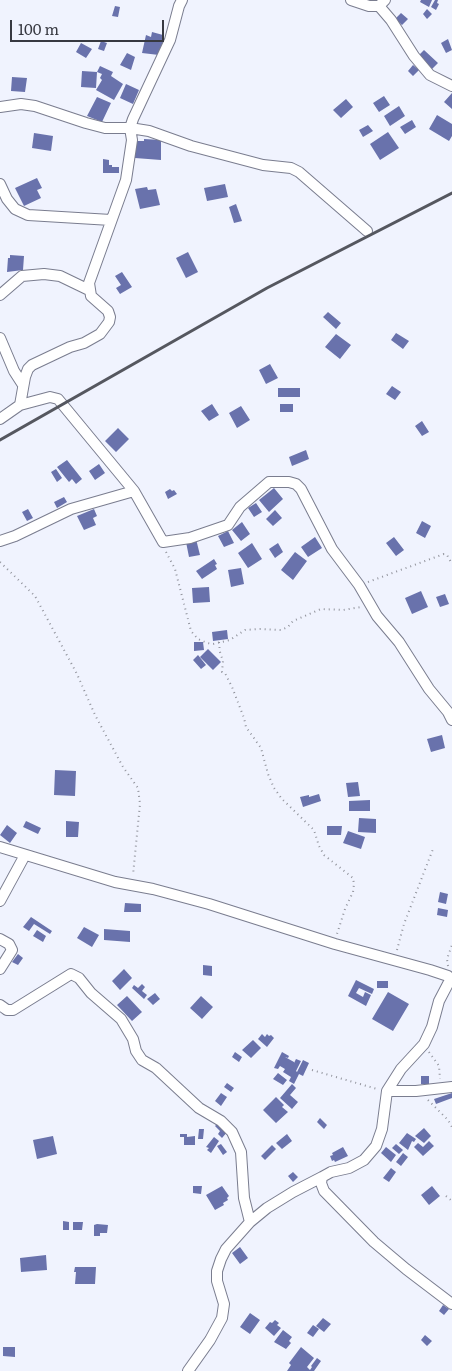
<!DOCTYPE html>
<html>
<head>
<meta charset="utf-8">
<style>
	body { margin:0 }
	#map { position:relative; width:452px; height:1371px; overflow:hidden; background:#f0f3fe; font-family:Literata,serif }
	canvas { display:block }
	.scale { position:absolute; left:10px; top:20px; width:154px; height:22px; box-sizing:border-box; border:2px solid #373941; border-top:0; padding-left:6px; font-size:15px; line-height:18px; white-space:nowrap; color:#373941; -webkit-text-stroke:4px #f0f3fe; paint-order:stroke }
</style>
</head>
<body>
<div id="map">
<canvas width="452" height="1371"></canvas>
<div class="scale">100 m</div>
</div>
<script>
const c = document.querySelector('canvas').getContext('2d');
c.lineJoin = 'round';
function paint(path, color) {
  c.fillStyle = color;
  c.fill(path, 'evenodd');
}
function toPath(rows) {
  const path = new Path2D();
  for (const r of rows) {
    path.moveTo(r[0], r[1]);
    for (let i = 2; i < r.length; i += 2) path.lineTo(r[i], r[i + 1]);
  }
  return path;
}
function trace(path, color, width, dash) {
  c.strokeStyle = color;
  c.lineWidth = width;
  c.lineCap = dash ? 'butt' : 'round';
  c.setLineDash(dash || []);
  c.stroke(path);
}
paint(toPath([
	[421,0,432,0,429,7,420,2],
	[435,0,438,0,437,3,439,4,436,10,431,7],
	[115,6,120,7,118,17,112,16],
	[427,9,432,14,427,19,423,14],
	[401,13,408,19,402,25,395,19],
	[152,32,163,35,162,41,166,42,159,55,142,53,146,35,151,37],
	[448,39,452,50,446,53,441,43],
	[101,41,107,43,104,51,98,49],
	[81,43,92,49,86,58,76,52],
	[424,50,438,63,431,70,417,57],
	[127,53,135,57,131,70,120,65],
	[413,65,419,70,413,76,408,71],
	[100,66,113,72,111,76,123,84,114,100,96,90,102,80,100,78,102,74,97,72],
	[82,71,97,72,96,88,81,87],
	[12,77,27,78,25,92,11,91],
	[126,84,139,90,133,104,120,98],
	[452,93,452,109,444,102],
	[384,96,390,105,379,112,373,103],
	[97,97,111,103,102,122,87,116],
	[346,99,353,107,341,118,333,110],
	[399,106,405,116,390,126,384,116],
	[437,115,452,124,452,136,449,141,429,129],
	[412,120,416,127,405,134,400,127],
	[368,125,373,131,363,137,359,130],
	[388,132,399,148,380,160,370,144],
	[34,133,53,136,51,151,32,148],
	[144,139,161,140,161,160,135,158,135,157,132,156,133,143,137,143,137,141,144,141],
	[103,159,109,160,109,165,112,165,112,167,119,167,119,173,103,173],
	[37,178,42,188,37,190,41,198,24,206,15,188],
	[225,184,228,197,207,201,204,188],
	[147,187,148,190,156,189,160,205,140,209,135,189],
	[236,204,242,221,234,223,229,207],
	[188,252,198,272,186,278,176,258],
	[10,255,24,256,23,270,7,272,8,258,10,258],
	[122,272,132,287,120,294,116,288,121,285,115,276],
	[328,312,341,323,336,329,323,317],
	[396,333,409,341,403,349,391,340],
	[336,334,351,345,340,359,325,347],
	[270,364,278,378,266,384,259,370],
	[392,386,401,392,395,400,386,394],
	[278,388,300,388,300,397,278,397],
	[212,404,219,415,209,421,201,411],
	[280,404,293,404,293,412,280,412],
	[241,406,250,420,237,428,229,413],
	[422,421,429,432,422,436,415,426],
	[118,428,129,439,116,452,105,441],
	[306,450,309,459,292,466,289,457],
	[67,460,82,479,76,484,72,479,69,482,57,467],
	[99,464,105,473,95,480,89,471],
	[56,469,62,478,57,482,51,472],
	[274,488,283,499,269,512,259,500],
	[170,489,172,491,174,490,177,494,168,499,165,492],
	[64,497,67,502,57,508,54,502],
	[256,503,262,512,254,517,248,508],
	[28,509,33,518,27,521,22,512],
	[94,509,97,516,93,518,96,525,84,530,77,516],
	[275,510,282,518,273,526,266,519],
	[422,521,431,526,425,538,416,533],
	[242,522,250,534,241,541,232,530],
	[228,531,234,543,224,547,218,536],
	[315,537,322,548,308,557,301,547],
	[394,537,404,550,396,556,386,543],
	[196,539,200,555,189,557,186,542],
	[252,543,262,559,248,568,238,553],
	[278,543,283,552,275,558,269,549],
	[295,552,307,561,293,580,281,570],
	[214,559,217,564,215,565,217,569,202,579,196,571],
	[241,568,244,584,231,587,228,570],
	[209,587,210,602,193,603,192,588],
	[421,591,428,607,412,614,405,598],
	[445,594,449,604,440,607,436,597],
	[227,630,228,639,213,641,212,632],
	[194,642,203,642,204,650,194,651],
	[208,649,221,662,213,670,200,657],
	[198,655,206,665,201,669,193,660],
	[442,735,445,748,431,752,427,739],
	[55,770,76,771,75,796,54,795],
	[358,782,360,796,348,797,346,783],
	[319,794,321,801,303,807,300,797,309,795,309,797],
	[370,800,370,811,349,811,349,801],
	[359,818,376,819,376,833,358,832],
	[26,821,41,828,38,834,23,827],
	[66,821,79,822,78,837,66,837],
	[7,825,17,833,10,843,0,835],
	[327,826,342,826,341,835,327,835],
	[348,831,365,837,361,849,343,843],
	[440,892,448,894,446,904,438,902],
	[125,903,141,904,141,912,124,912],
	[438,908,448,910,447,917,437,915],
	[31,917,52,931,50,934,34,924,29,931,23,927],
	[84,927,99,935,92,947,77,938],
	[104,929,130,931,130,942,104,940],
	[37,930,46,936,43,942,33,936],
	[18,954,23,958,18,965,12,962],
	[203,965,212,966,212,976,203,975],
	[124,969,132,978,120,990,112,981],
	[356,980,374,989,372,994,359,988,356,993,363,997,365,992,371,995,366,1006,348,996],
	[377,981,388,981,388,988,377,988],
	[142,984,145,987,142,991,147,995,144,999,132,988,134,985,138,988],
	[388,992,409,1004,393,1031,372,1019],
	[155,993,160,999,153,1005,147,999],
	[127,996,142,1012,132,1021,117,1005],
	[201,996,213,1007,202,1019,190,1008],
	[262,1034,265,1037,267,1034,269,1036,271,1035,274,1038,267,1047,258,1039],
	[253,1040,261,1048,251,1058,242,1050],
	[235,1052,242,1057,239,1062,232,1057],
	[282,1052,289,1056,288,1058,285,1057,294,1062,294,1063,296,1059,301,1061,296,1071,297,1072,303,1060,309,1063,303,1076,299,1074,294,1084,289,1081,291,1077,283,1072,285,1069,280,1066,278,1069,274,1068],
	[278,1073,287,1080,283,1085,273,1079],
	[421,1076,429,1076,429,1084,421,1084],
	[227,1083,234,1088,231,1092,224,1087],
	[292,1084,296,1088,290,1095,298,1102,292,1109,280,1098],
	[221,1093,227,1097,221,1106,215,1101],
	[452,1093,452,1098,436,1104,434,1099],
	[276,1097,284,1105,282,1107,288,1112,276,1123,263,1110],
	[320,1118,327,1125,324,1129,317,1122],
	[219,1122,228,1131,222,1138,218,1134,220,1131,215,1126],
	[424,1128,431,1136,424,1143,415,1136],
	[199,1129,204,1129,203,1139,198,1139],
	[407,1133,416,1139,414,1142,412,1141,408,1150,399,1143],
	[180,1134,187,1134,187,1137,195,1136,195,1145,184,1145,184,1137,180,1137],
	[287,1134,292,1141,282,1149,276,1143],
	[53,1136,57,1154,37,1159,33,1140],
	[214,1137,219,1141,211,1153,207,1150,209,1148,206,1147],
	[429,1141,434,1146,423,1156,414,1147,418,1143,423,1147],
	[221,1144,227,1152,223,1155,217,1146],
	[396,1144,403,1150,399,1154,392,1148],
	[272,1145,276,1149,265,1160,261,1156],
	[343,1147,348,1156,335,1162,334,1160,332,1161,330,1156,333,1155,332,1153],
	[386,1147,396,1155,391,1162,381,1153],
	[403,1153,408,1157,401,1166,396,1162],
	[391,1168,396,1172,389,1182,383,1178],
	[293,1172,298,1177,293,1182,288,1176],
	[193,1186,202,1186,201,1194,193,1193],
	[222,1186,229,1196,227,1198,228,1200,223,1203,224,1205,215,1210,206,1195],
	[432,1186,440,1196,429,1205,421,1195],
	[63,1221,69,1222,69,1230,63,1230],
	[73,1222,83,1222,82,1230,73,1230],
	[97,1224,108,1225,107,1233,100,1233,100,1236,94,1236,94,1225],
	[240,1247,248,1258,240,1264,232,1253],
	[46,1255,47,1270,21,1272,20,1258],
	[75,1267,96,1267,95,1284,75,1284,76,1272,74,1272],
	[443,1305,449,1309,444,1315,439,1311],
	[250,1313,260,1320,250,1334,240,1327],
	[323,1318,331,1324,324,1332,316,1326],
	[275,1320,279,1323,277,1325,281,1328,274,1336,265,1328,270,1322,272,1323],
	[313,1325,319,1329,313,1337,307,1333],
	[283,1330,292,1337,289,1341,291,1343,286,1349,274,1342],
	[425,1335,432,1341,427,1346,421,1340],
	[3,1347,15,1347,15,1357,3,1356],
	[301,1347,314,1358,307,1367,310,1370,312,1367,311,1366,317,1358,321,1361,314,1371,287,1371,291,1365,289,1363]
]), '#6972ac');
const minor = toPath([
	[351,0,369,6,379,6,385,0],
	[379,6,391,20,414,56,430,75,452,86],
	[0,107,21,104,35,106,86,123,105,128,130,128,149,131,191,146,263,165,291,168,299,172,367,231],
	[0,184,7,199,15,209,28,215,111,220],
	[0,295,22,276,44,274,60,276,89,290],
	[0,338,14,371,23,385],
	[20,405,25,377,28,369,32,365,70,347,84,343,100,334,109,322,110,317,108,311,91,296,89,283,126,180,132,140,130,128,133,119,170,40,179,6,182,0],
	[0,419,20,405,50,397,58,399,134,491,163,542,190,538,228,525,240,507,269,482,289,482,296,484,301,489,332,549,359,585,377,616,399,642,429,689,448,712,452,720],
	[0,541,15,536,71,509,134,491],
	[0,847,115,882,153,889,209,904,335,944,430,970,448,976,450,980,452,981],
	[0,901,25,855],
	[0,939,9,944,12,950,0,969],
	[450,980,439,1001,432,1027,424,1044,401,1069,387,1091,382,1129,376,1146,364,1160,349,1168,331,1172,322,1177,321,1183,324,1191,374,1242,406,1269,452,1304],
	[0,1005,7,1010,13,1010,71,974,79,978,91,993,121,1019,133,1039,136,1051,142,1060,156,1068,199,1108,221,1121,232,1132,241,1152,244,1198,250,1222],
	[387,1091,416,1091,452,1087],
	[188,1371,210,1340,222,1318,224,1304,217,1281,217,1271,221,1259,226,1249,250,1222,267,1208,293,1192,322,1177]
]);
trace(minor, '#7a7d8f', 12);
trace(toPath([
	[166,552,175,569,191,631,198,639,207,643,213,644,230,640,245,630,260,629,281,630,288,627,293,621,321,609,343,610,361,607],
	[0,562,35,596,77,674,95,715,123,767,138,788,140,804,133,875],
	[368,582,444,554,447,555,452,564],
	[219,642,220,652,223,661,222,672,225,673,232,687,244,718,246,727,261,748,268,774,274,788,282,799,314,830,319,846,324,855,353,878,354,884,353,892,345,909,337,934],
	[397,950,404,924,433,849],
	[448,966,447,959,452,945],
	[429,1052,439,1066,440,1079],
	[312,1070,377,1089],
	[428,1100,448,1120,452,1127],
	[446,1196,452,1201]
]), '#92949d', 2, [1, 4]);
trace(minor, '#fff', 10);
trace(toPath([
	[0,440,267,288,452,193]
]), '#55575f', 3);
</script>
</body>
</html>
